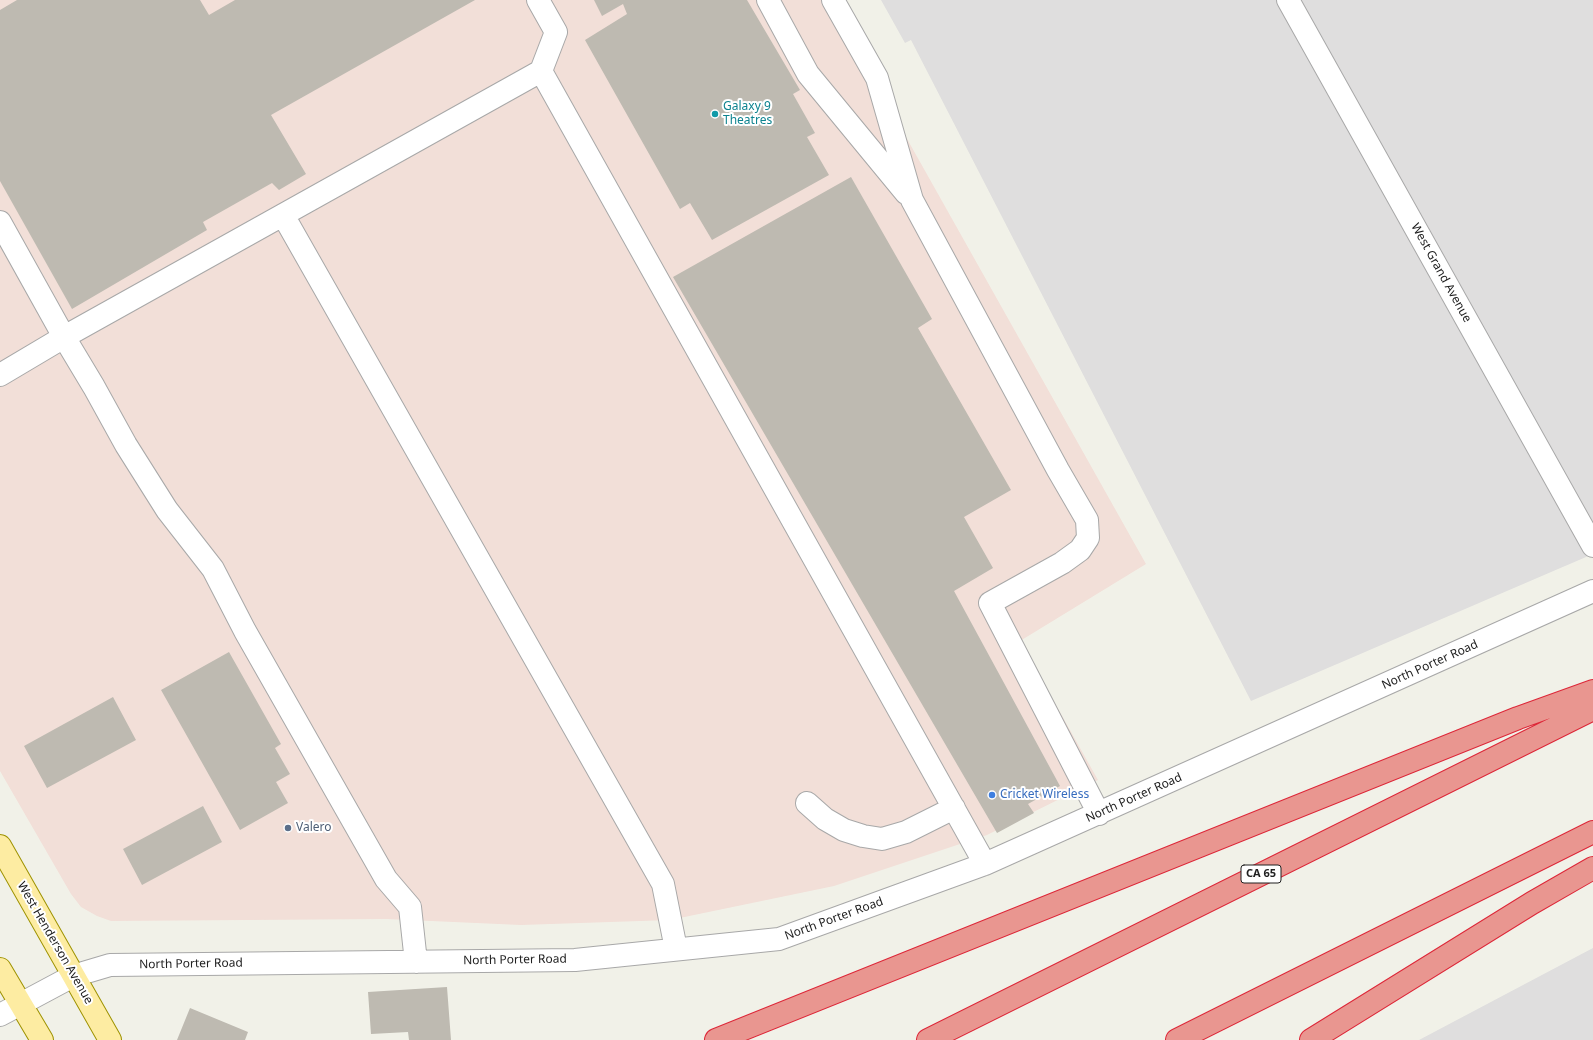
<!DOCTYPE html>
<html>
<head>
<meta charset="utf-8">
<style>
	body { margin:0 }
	canvas { display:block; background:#f1f1e8 }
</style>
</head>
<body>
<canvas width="1593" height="1040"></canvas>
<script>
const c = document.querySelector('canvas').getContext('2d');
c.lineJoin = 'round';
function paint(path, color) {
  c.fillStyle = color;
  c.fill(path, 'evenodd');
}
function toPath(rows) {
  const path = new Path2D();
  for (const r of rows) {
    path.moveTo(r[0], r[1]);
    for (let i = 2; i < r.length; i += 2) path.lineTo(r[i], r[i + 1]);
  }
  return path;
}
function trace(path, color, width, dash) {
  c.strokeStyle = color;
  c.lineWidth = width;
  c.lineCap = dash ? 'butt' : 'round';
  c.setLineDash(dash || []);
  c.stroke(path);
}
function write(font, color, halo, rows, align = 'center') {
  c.font = font + ' "Noto Sans",sans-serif';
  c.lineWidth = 4;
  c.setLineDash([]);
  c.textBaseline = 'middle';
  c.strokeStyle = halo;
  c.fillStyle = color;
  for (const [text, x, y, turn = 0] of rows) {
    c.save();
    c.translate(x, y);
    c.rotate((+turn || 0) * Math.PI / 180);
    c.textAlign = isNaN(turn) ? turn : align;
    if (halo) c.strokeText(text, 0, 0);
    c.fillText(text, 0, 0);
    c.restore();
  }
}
paint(toPath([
	[881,0,1593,0,1593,554,1251,701,911,40,905,43],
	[1593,948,1593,1040,1419,1040]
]), '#dfdede');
paint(toPath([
	[0,0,834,0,906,137,1146,564,1020,641,1098,780,987,835,834,886,670,920,521,925,386,919,111,921,97,916,81,907,71,894,0,771]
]), '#f2dfd8');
paint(toPath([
	[17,0,200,0,209,15,235,0,475,0,271,115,306,174,279,190,272,183,203,222,207,230,72,309,0,181,0,10],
	[594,0,747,0,800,90,793,94,815,133,807,137,829,175,712,240,690,203,680,209,585,40,627,14,623,4,602,16],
	[851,177,932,319,918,328,1011,490,964,517,993,568,954,591,1060,786,1028,804,1034,813,997,833,673,277],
	[229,652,281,744,275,748,290,774,276,782,288,803,240,830,161,690],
	[113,697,136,740,47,788,24,746],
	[203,806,222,842,142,885,123,849],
	[447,987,451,1040,409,1040,408,1032,371,1034,368,992],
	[190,1008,248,1032,245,1040,177,1040]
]), '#bebab1');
const minor = toPath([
	[538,0,556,32,541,71],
	[768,0,808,74,906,193],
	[833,0,877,78,912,200,1058,470,1087,520,1088,538,1080,550,1062,563,990,603,1099,814],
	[1288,0,1593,546],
	[283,215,663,884,676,949],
	[0,222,64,337,541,71,985,864],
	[0,375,64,337,94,387,126,445,167,510,213,569,245,631,386,879,410,907,416,962],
	[807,803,825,819,844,830,863,836,882,839,906,832,954,808],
	[0,1015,73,976,110,965,575,960,779,939,985,864,1593,591]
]);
const major = toPath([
	[0,846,110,1040],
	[0,969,42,1040]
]);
const highway = toPath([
	[716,1040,1518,718,1593,691],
	[928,1040,1593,709],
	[1177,1040,1593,832],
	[1311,1040,1532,903,1593,868]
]);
trace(minor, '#a8a8a8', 24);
trace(major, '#9e9200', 24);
trace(highway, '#dd2738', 24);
trace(minor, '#fff', 22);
trace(major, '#fdeca2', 22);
trace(highway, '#e99690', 22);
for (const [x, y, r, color] of [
	[715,114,4,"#0f9aa8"],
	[992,795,4,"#3f7fe0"],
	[288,828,4,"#5c6f8a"]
]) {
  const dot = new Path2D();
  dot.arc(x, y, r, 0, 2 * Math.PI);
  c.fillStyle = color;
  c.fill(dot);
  trace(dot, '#fff', 1.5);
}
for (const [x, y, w] of [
	[1261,874,40]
]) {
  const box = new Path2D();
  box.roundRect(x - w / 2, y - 9, w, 18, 3);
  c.fillStyle = '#fff';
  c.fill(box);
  trace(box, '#212121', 1);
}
write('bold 11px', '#212121', null, [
	["CA 65",1261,874]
]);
write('12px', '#0d838f', '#fff', [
	["Galaxy 9",723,107],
	["Theatres",723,121]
], 'left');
write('12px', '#212121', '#fff', [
	["West Grand Avenue",1441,273,61],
	["North Porter Road",1430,665,-24],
	["North Porter Road",1134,798,-24],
	["North Porter Road",834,919,-20],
	["West Henderson Avenue",55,943,60],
	["North Porter Road",515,960,-1],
	["North Porter Road",191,964,-1]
]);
write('12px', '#366cbe', '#fff', [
	["Cricket Wireless",1000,795]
], 'left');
write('12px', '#4e5e75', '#fff', [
	["Valero",296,828]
], 'left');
</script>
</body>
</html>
